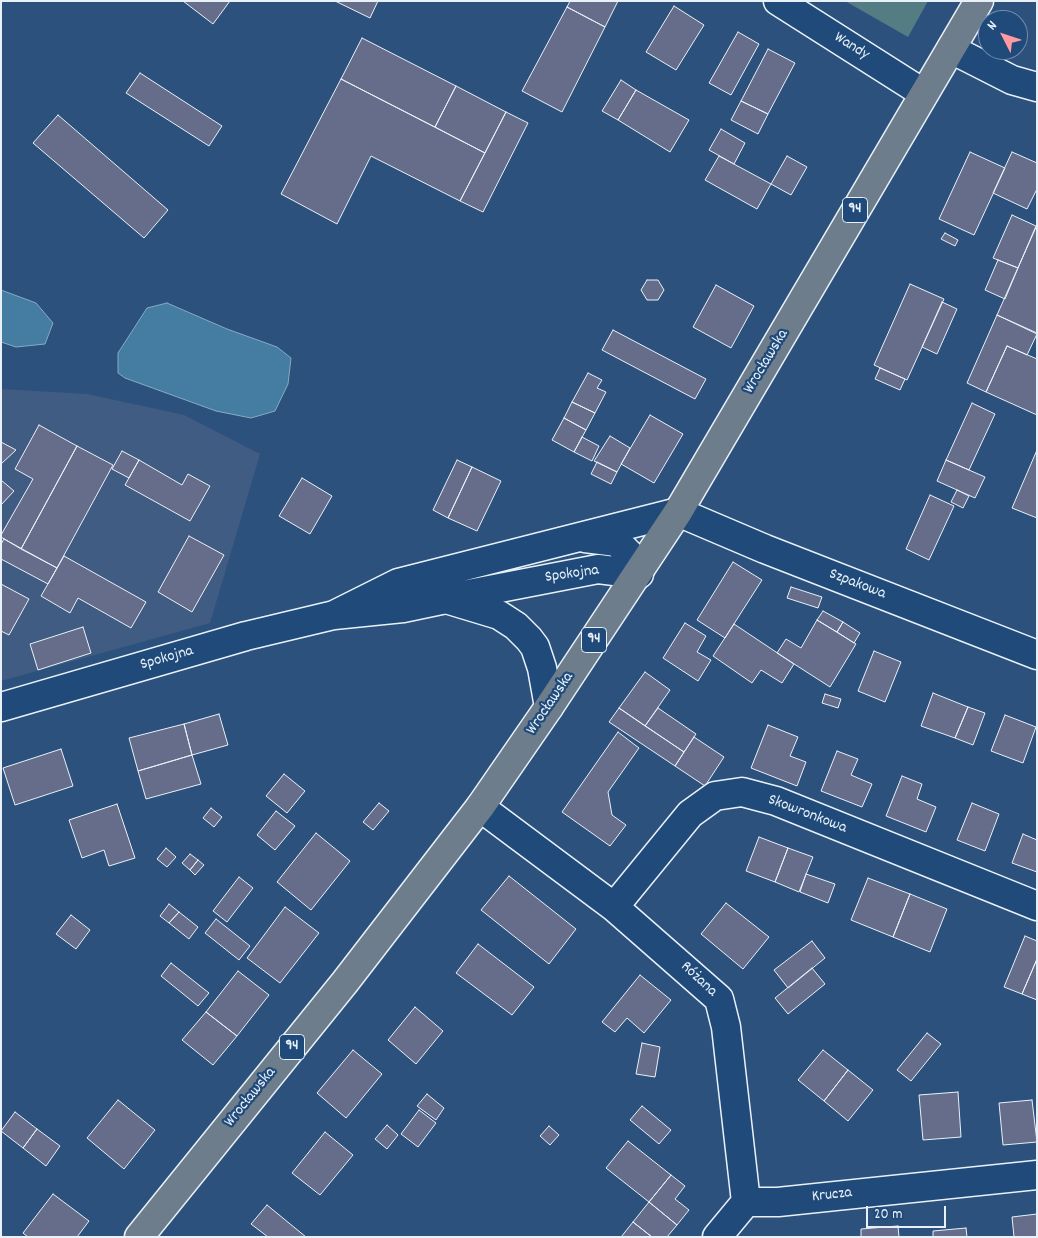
<!DOCTYPE html>
<html>
<head>
<meta charset="utf-8">
<style>
	body { margin:0 }
	#map { position:relative; width:1038px; height:1238px; overflow:hidden; background:#2d517d; font-family:Dekko,sans-serif }
	canvas { display:block }
	.frame { position:absolute; inset:0; border:2px solid #e8f1f8; pointer-events:none }
	.north { position:absolute; left:978px; top:10px; width:50px; height:50px; box-sizing:border-box; background:#1f4a7a; border:1px solid #6f8dac; border-radius:50%; rotate:311deg; font-size:14px; font-weight:700; line-height:20px; text-align:center; color:#e8f1f8 }
	.north::after { content:''; display:block; margin:auto; width:18px; height:22px; background:#ff9aa2; clip-path:polygon(50% 0,100% 100%,50% 72%,0 100%) }
	.scale { position:absolute; left:866px; top:1206px; width:80px; height:22px; box-sizing:border-box; border:2px solid #e8f1f8; border-top:0; padding-left:6px; font-size:15px; line-height:18px; white-space:nowrap; color:#e8f1f8; -webkit-text-stroke:4px #1f4a7a; paint-order:stroke }
</style>
</head>
<body>
<div id="map">
<canvas width="1038" height="1238"></canvas>
<div class="frame"></div>
<div class="north">N</div>
<div class="scale">20 m</div>
</div>
<script>
const c = document.querySelector('canvas').getContext('2d');
c.lineJoin = 'round';
function paint(path, color) {
  c.fillStyle = color;
  c.fill(path, 'evenodd');
}
function toPath(rows) {
  const path = new Path2D();
  for (const r of rows) {
    path.moveTo(r[0], r[1]);
    for (let i = 2; i < r.length; i += 2) path.lineTo(r[i], r[i + 1]);
  }
  return path;
}
function trace(path, color, width, dash) {
  c.strokeStyle = color;
  c.lineWidth = width;
  c.lineCap = dash ? 'butt' : 'round';
  c.setLineDash(dash || []);
  c.stroke(path);
}
function write(font, color, halo, rows, align = 'center') {
  c.font = font + ' Dekko,sans-serif';
  c.lineWidth = 4.5;
  c.setLineDash([]);
  c.textBaseline = 'middle';
  c.strokeStyle = halo;
  c.fillStyle = color;
  for (const [text, x, y, turn = 0] of rows) {
    c.save();
    c.translate(x, y);
    c.rotate((+turn || 0) * Math.PI / 180);
    c.textAlign = isNaN(turn) ? turn : align;
    if (halo) c.strokeText(text, 0, 0);
    c.fillText(text, 0, 0);
    c.restore();
  }
}
paint(toPath([
	[1,389,87,394,184,415,260,454,210,623,1,681]
]), '#415c83');
paint(toPath([
	[845,1,928,1,908,37]
]), '#537c83');
const water = toPath([
	[1,290,36,303,53,323,45,344,16,347,1,342,1,290],
	[167,303,227,329,277,347,291,358,288,384,275,411,251,418,216,411,125,378,118,373,118,353,147,308,167,303]
]);
paint(water, '#457ca2');
trace(water, '#86abc4', 1);
const building = toPath([
	[183,1,230,1,213,24,183,1],
	[335,1,378,1,370,18,335,1],
	[570,1,618,1,605,27,567,7,570,1],
	[674,6,704,25,676,70,646,52,674,6],
	[567,7,605,27,562,112,522,91,567,7],
	[738,32,759,44,731,95,709,83,738,32],
	[362,38,456,86,435,127,341,79,362,38],
	[768,49,795,63,768,114,741,101,768,49],
	[140,73,222,126,209,146,126,93,140,73],
	[341,79,485,153,460,201,371,156,337,224,281,194,341,79],
	[621,80,636,90,618,120,602,111,621,80],
	[456,86,506,112,485,153,435,127,456,86],
	[636,90,689,120,670,152,618,120,636,90],
	[741,101,768,114,758,134,731,120,741,101],
	[506,112,528,123,483,212,460,201,506,112],
	[58,115,168,210,144,238,33,143,58,115],
	[721,129,745,143,734,164,709,150,721,129],
	[970,152,1005,168,974,235,939,219,970,152],
	[1012,152,1037,163,1037,189,1027,209,993,193,1012,152],
	[719,156,771,184,757,209,705,180,719,156],
	[787,156,807,167,791,195,771,184,787,156],
	[1012,215,1036,226,1018,268,993,258,1012,215],
	[1037,225,1037,333,997,315,1037,225],
	[945,233,958,240,955,246,941,239,945,233],
	[998,260,1018,268,1005,299,985,290,998,260],
	[647,280,658,280,664,290,658,300,647,300,641,290,647,280],
	[910,284,944,299,907,380,874,365,910,284],
	[716,285,754,306,731,348,693,327,716,285],
	[942,302,957,309,937,354,922,347,942,302],
	[997,315,1037,334,1027,355,1007,346,986,392,967,383,997,315],
	[613,330,706,379,695,399,602,350,613,330],
	[1007,346,1037,359,1037,415,986,392,1007,346],
	[880,368,905,379,900,390,875,379,880,368],
	[588,373,602,380,597,388,606,392,595,413,572,402,588,373],
	[572,402,595,413,586,430,564,418,572,402],
	[972,403,995,414,969,470,946,460,972,403],
	[650,415,683,434,654,483,621,464,650,415],
	[564,418,586,430,574,452,552,440,564,418],
	[39,425,77,446,21,549,1,537,1,535,33,479,15,469,39,425],
	[610,436,630,448,617,472,594,461,610,436],
	[582,437,599,446,592,461,574,452,582,437],
	[1,442,16,450,1,464,1,442],
	[77,446,113,465,57,568,21,549,77,446],
	[1037,450,1037,518,1012,508,1037,450],
	[122,451,139,460,129,478,112,469,122,451],
	[139,460,182,485,188,474,210,486,190,521,125,485,139,460],
	[457,460,472,467,448,518,433,510,457,460],
	[946,460,985,477,975,498,937,481,946,460],
	[597,462,617,472,611,484,591,474,597,462],
	[472,467,501,481,477,531,448,518,472,467],
	[302,478,332,496,310,534,279,516,302,478],
	[1,480,14,491,1,505,1,480],
	[957,490,969,496,963,508,951,502,957,490],
	[930,495,954,506,929,560,906,549,930,495],
	[189,536,224,555,192,612,158,592,189,536],
	[4,539,57,568,48,584,1,559,1,544,4,539],
	[64,556,146,602,131,628,78,598,70,613,41,596,64,556],
	[733,562,762,580,725,638,697,620,733,562],
	[1,584,29,599,9,635,1,631,1,584],
	[791,587,822,597,818,608,787,598,791,587],
	[823,611,843,622,837,632,817,620,823,611],
	[817,620,856,644,830,687,777,653,786,639,801,648,817,620],
	[843,622,860,633,854,643,837,632,843,622],
	[685,623,706,636,697,652,711,660,698,681,663,658,685,623],
	[734,624,794,664,782,683,761,670,752,683,713,656,734,624],
	[83,627,91,653,38,670,30,644,83,627],
	[874,651,901,662,885,702,858,691,874,651],
	[645,672,670,690,645,726,619,708,645,672],
	[933,693,968,707,955,738,921,726,933,693],
	[825,694,841,699,838,708,822,703,825,694],
	[968,707,985,713,973,745,955,738,968,707],
	[619,708,684,752,675,766,609,722,619,708],
	[658,708,696,734,684,752,645,726,658,708],
	[219,714,228,745,192,755,184,724,219,714],
	[1005,715,1036,727,1023,763,991,751,1005,715],
	[184,724,192,755,138,771,129,738,184,724],
	[768,725,798,737,790,756,806,762,797,786,751,768,768,725],
	[618,732,639,748,608,792,612,815,626,825,610,846,562,812,618,732],
	[694,737,724,757,705,786,675,766,694,737],
	[61,749,73,786,15,805,3,768,61,749],
	[837,751,858,759,851,775,872,784,862,807,821,791,837,751],
	[192,755,201,784,146,799,138,771,192,755],
	[284,774,305,791,287,813,266,796,284,774],
	[902,776,922,784,917,799,936,807,926,832,886,816,902,776],
	[379,803,389,811,373,830,363,822,379,803],
	[972,803,999,814,985,851,957,840,972,803],
	[117,804,135,858,109,866,104,850,82,858,69,820,117,804],
	[211,808,222,817,214,827,203,818,211,808],
	[276,811,295,826,275,850,257,835,276,811],
	[316,833,350,861,311,910,277,882,316,833],
	[1023,834,1037,840,1037,872,1012,863,1023,834],
	[759,837,788,848,775,882,746,871,759,837],
	[166,848,176,857,167,867,157,859,166,848],
	[788,848,813,857,799,892,775,882,788,848],
	[190,854,198,860,190,870,182,863,190,854],
	[198,860,204,865,195,875,190,870,198,860],
	[806,874,835,884,828,903,800,892,806,874],
	[509,876,576,929,549,964,481,910,509,876],
	[239,877,253,888,227,922,213,911,239,877],
	[868,878,910,894,893,937,851,920,868,878],
	[910,894,947,909,930,952,893,937,910,894],
	[726,903,769,937,743,969,701,934,726,903],
	[169,904,179,912,169,923,160,916,169,904],
	[285,907,319,933,280,983,247,958,285,907],
	[179,912,198,927,189,939,169,923,179,912],
	[71,915,90,930,76,949,56,934,71,915],
	[216,919,250,946,239,960,205,933,216,919],
	[1025,936,1037,941,1037,959,1022,994,1004,987,1025,936],
	[812,941,825,958,788,988,774,970,812,941],
	[478,944,534,987,512,1015,456,973,478,944],
	[1037,959,1037,1000,1022,994,1037,959],
	[171,963,209,993,198,1006,161,976,171,963],
	[812,968,825,984,788,1014,775,998,812,968],
	[238,971,269,995,237,1036,206,1012,238,971],
	[640,975,671,1000,644,1033,627,1018,615,1032,602,1022,640,975],
	[415,1007,443,1031,416,1064,388,1040,415,1007],
	[206,1012,237,1036,213,1065,182,1040,206,1012],
	[927,1033,941,1044,911,1081,897,1070,927,1033],
	[642,1043,660,1047,655,1077,636,1074,642,1043],
	[353,1050,382,1074,346,1118,317,1093,353,1050],
	[823,1050,848,1070,824,1101,798,1080,823,1050],
	[848,1070,873,1090,848,1121,824,1101,848,1070],
	[958,1092,961,1137,923,1140,919,1095,958,1092],
	[427,1094,444,1108,436,1120,417,1106,427,1094],
	[118,1100,155,1130,124,1169,87,1138,118,1100],
	[1032,1100,1037,1142,1003,1145,999,1103,1032,1100],
	[642,1106,671,1130,659,1144,630,1120,642,1106],
	[419,1110,436,1123,418,1147,401,1134,419,1110],
	[15,1112,37,1129,23,1148,1,1131,15,1112],
	[387,1125,398,1135,387,1149,375,1139,387,1125],
	[549,1126,559,1135,550,1145,540,1136,549,1126],
	[37,1129,60,1146,46,1166,23,1148,37,1129],
	[325,1132,353,1155,320,1195,292,1173,325,1132],
	[628,1141,671,1175,649,1202,606,1168,628,1141],
	[671,1175,685,1186,675,1199,689,1210,677,1225,649,1202,671,1175],
	[53,1194,89,1221,77,1237,28,1237,23,1233,53,1194],
	[649,1202,677,1225,667,1237,652,1237,633,1222,649,1202],
	[267,1205,306,1237,268,1237,251,1224,267,1205],
	[1037,1214,1037,1237,1014,1237,1012,1217,1037,1214],
	[633,1222,652,1237,621,1237,633,1222],
	[898,1226,899,1237,861,1237,861,1229,898,1226],
	[966,1228,967,1237,933,1237,933,1231,966,1228]
]);
paint(building, '#666d8a');
trace(building, '#e8f1f8', 1);
const minor = toPath([
	[778,1,923,93],
	[951,49,1012,80,1037,87],
	[448,598,598,569,639,574,635,560,617,542,585,538],
	[334,615,398,583,678,512,765,549,1037,655],
	[1,707,246,636,334,615,403,608,446,599,499,615,516,626,529,639,535,647,542,668,549,707],
	[480,807,614,907,719,999,726,1027,746,1202,717,1237],
	[614,907,690,814,715,796,742,792,776,801,1037,906],
	[746,1202,778,1202,1037,1175]
]);
const major = toPath([
	[139,1237,345,982,480,807,549,707,678,512,979,1]
]);
trace(minor, '#e8f1f8', 31);
trace(major, '#e8f1f8', 31);
trace(minor, '#1f4a7a', 28);
trace(major, '#6d7d8c', 28);
for (const [x, y, w] of [
	[855,210,25],
	[594,640,25],
	[292,1047,25]
]) {
  const box = new Path2D();
  box.roundRect(x - w / 2, y - 12.5, w, 25, 4);
  c.fillStyle = '#1f4a7a';
  c.fill(box);
  trace(box, '#e8f1f8', 1);
}
write('bold 15px', '#e8f1f8', null, [
	["94",855,210],
	["94",594,640],
	["94",292,1047]
]);
write('16px', '#e8f1f8', '#1f4a7a', [
	["Wandy",851,47,32],
	["Wrocławska",767,362,-59],
	["Spokojna",572,575,-8],
	["Szpakowa",857,585,21],
	["Spokojna",167,659,-16],
	["Wrocławska",551,704,-56],
	["Skowronkowa",807,815,21],
	["Różana",698,980,43],
	["Wrocławska",251,1098,-51],
	["Krucza",832,1196,-6]
]);
</script>
</body>
</html>
